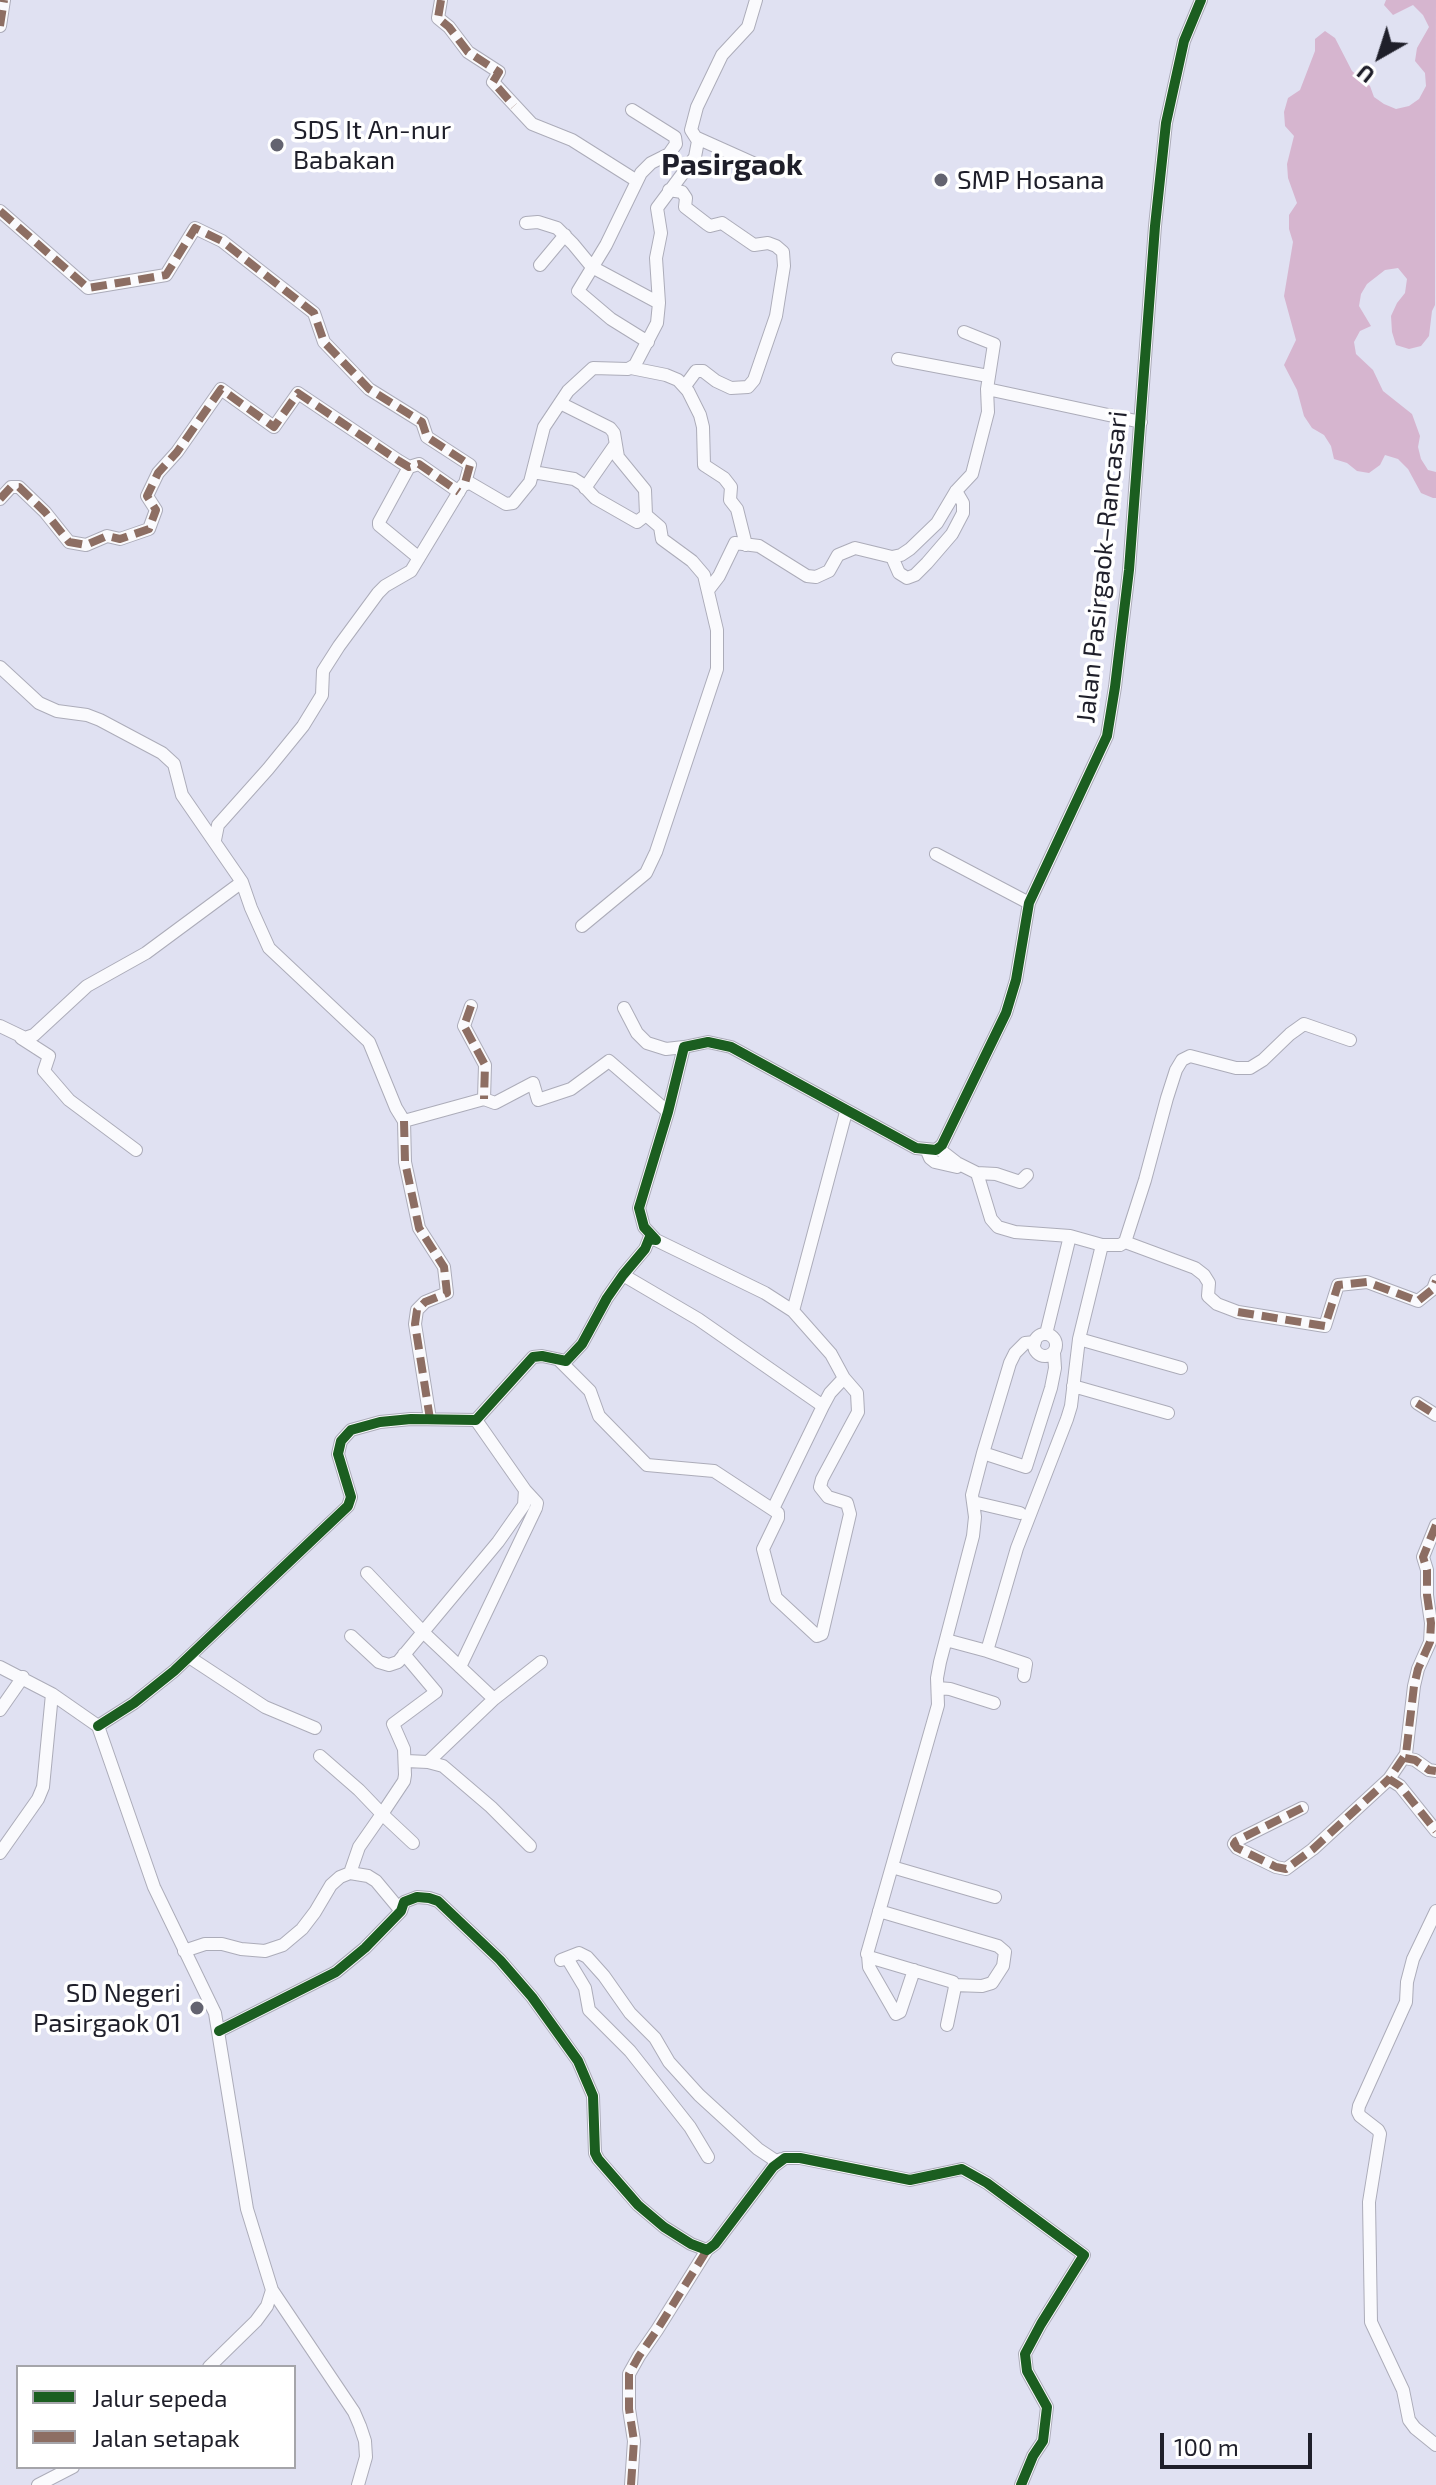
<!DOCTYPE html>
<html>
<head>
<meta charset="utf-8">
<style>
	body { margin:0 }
	#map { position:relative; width:1436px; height:2485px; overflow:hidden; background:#e0e1f2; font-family:"Exo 2",sans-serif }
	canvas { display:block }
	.legend { position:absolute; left:16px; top:2365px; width:280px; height:104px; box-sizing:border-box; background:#fff; border:2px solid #a5a5aa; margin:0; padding:10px 14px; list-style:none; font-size:24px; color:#1f1f2a }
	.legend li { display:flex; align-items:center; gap:16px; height:40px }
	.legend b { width:40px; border:2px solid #a5a5aa }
	.north { position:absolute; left:1340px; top:16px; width:80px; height:80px; -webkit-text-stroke:6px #fff; paint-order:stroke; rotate:219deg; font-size:22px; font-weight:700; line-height:32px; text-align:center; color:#1f1f2a }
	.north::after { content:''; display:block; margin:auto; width:28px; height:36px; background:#1f1f2a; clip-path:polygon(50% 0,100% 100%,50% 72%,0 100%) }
	.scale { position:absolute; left:1160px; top:2433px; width:152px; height:36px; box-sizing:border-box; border:4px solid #1f1f2a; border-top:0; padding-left:10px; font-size:24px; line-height:28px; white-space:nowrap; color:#1f1f2a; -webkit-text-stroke:6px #fff; paint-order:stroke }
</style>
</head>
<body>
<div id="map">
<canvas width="1436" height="2485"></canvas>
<ul class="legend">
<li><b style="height:10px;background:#1b5e20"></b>Jalur sepeda</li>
<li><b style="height:10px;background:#8d6e63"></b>Jalan setapak</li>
</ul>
<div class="north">U</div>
<div class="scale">100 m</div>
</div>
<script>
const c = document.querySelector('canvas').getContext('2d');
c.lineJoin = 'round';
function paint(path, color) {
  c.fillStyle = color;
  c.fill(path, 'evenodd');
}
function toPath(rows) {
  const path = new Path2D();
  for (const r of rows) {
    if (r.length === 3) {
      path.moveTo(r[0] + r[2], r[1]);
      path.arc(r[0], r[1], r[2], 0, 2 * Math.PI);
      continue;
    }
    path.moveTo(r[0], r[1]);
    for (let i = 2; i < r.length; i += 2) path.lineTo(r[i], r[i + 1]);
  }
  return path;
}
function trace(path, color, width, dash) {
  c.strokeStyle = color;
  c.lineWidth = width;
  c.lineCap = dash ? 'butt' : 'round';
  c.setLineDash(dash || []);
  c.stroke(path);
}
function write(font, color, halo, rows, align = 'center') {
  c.font = font + ' "Exo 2",sans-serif';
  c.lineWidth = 7;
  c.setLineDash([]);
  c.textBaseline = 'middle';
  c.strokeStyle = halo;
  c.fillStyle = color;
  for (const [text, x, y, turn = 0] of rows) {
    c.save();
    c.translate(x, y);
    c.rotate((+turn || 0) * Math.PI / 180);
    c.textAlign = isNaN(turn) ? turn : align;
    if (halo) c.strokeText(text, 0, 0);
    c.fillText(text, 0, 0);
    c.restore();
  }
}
paint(toPath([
	[1386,0,1436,0,1435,305,1432,311,1429,336,1421,346,1409,349,1396,345,1392,332,1391,316,1397,303,1405,293,1407,279,1398,268,1385,270,1367,284,1361,294,1359,306,1371,326,1360,331,1354,342,1356,354,1373,370,1383,391,1412,414,1420,436,1418,447,1421,459,1428,470,1436,472,1436,498,1433,498,1421,493,1408,469,1398,459,1385,455,1380,465,1369,473,1357,471,1347,463,1334,459,1331,446,1324,435,1312,428,1304,416,1297,390,1284,365,1296,340,1284,296,1293,242,1289,229,1289,215,1297,203,1288,178,1287,164,1294,136,1285,126,1284,112,1288,98,1300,90,1315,51,1315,39,1325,31,1335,38,1352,71,1370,86,1374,97,1384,104,1396,109,1409,106,1419,99,1426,86,1425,73,1415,61,1417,48,1429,27,1423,15,1413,5,1393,15,1384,5]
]), '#d6b5cf');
const minor = toPath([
	[441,0,438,18,449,27,468,52,499,72,493,82,532,124,572,140,637,181],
	[0,26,4,0],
	[632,110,675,137,676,144,669,154,651,163,641,173,606,245,578,291,611,319,648,342],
	[697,138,755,164],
	[669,190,682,192,686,198,685,207,707,224,710,226,722,223,754,245,768,243,776,246,783,252,784,266,776,316,754,380,748,387,731,388,716,381,703,371,696,371,685,386],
	[0,211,88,288,166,275,195,228,222,241,314,313,324,342,369,389,422,422,427,437,470,465,465,483],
	[526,223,538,222,557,228,573,244,592,267,659,303],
	[540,265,565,235],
	[898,359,988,376],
	[631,368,666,375,678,380,688,391,700,415,703,427,704,465,724,478,731,487,730,500,737,509,746,545],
	[987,389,1141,422],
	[560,403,610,428,614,433,618,457,645,490,646,515,660,527,662,539,692,561,704,575,717,630,717,669,656,852,646,873,582,926],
	[409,467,379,522,379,525,419,558],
	[533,472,574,479,582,484,595,498,637,522,646,515],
	[585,488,615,445],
	[0,499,11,487,19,487,45,512,69,542,86,545,107,536,120,539,149,529,156,510,147,496,158,473,177,452,221,389,274,427,298,393,399,461,409,467,419,464,459,492],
	[892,557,899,573,907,578,915,575,927,563,952,534,963,513,963,503,956,491],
	[709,589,719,576,735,543,759,546,807,576,816,577,829,571,838,555,855,548,892,557,901,555,910,549,937,523,956,491,972,474,988,412,987,389,994,344,964,332],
	[0,667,39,703,57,711,87,715,100,720,162,753,174,764,182,795,242,882,251,908,269,948,369,1042,396,1108,404,1121,484,1099,495,1103,533,1083,538,1100,571,1089,609,1061,668,1112],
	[215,840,218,825,268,769,303,726,322,695,323,671,339,646,378,593,385,586,411,571,463,485,470,483,506,504,513,503,530,482,544,427,568,391,593,368,628,369,635,365,657,323,659,303,656,258,661,233,657,208,695,157,698,141,691,130,697,107,722,55,748,27,756,0],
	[936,854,1029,903],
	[471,1006,464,1026,485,1065,484,1099],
	[624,1008,637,1033,647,1043,666,1049,684,1047],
	[0,1026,25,1038,34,1035,87,986,146,953,242,882],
	[21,1038,49,1056,44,1071,69,1100,136,1150],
	[404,1121,405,1162,419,1228,444,1267,447,1293,425,1302,417,1310,415,1324,430,1419],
	[939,1149,957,1163,977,1173,991,1219,998,1227,1015,1232,1070,1236,1102,1245,1079,1339,1071,1406,1067,1419,1017,1548,987,1651,946,1640],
	[927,1151,930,1158,935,1162,957,1167],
	[977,1173,996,1174,1020,1182,1027,1175],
	[1125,1242,1195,1268,1204,1275,1209,1283,1208,1296,1217,1304,1238,1312,1325,1326,1338,1285,1367,1282,1418,1301,1433,1289,1436,1281],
	[1102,1245,1120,1245,1125,1242,1145,1180,1167,1098,1176,1070,1182,1060,1190,1056,1236,1068,1250,1068,1263,1060,1290,1034,1304,1024,1350,1040],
	[623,1275,698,1319,823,1406,830,1393,844,1378,831,1354,793,1311,765,1293,656,1240],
	[793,1311,846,1112],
	[1045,1345,11],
	[1046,1334,1070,1236],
	[1079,1339,1181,1368],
	[559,1360,590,1391,599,1416,647,1465,714,1471,778,1513,778,1518,763,1549,776,1598,817,1636,822,1634,850,1514,847,1503,828,1497,820,1487,822,1479,858,1412,857,1393,844,1378],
	[1073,1386,1168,1413],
	[1417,1403,1436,1415],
	[983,1453,1026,1467,1051,1388,1055,1368,1054,1353],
	[973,1502,1020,1513],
	[773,1509,823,1406],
	[1436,1525,1423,1557,1427,1570,1427,1595,1431,1623,1430,1642,1418,1669,1414,1686,1406,1754,1389,1779,1400,1786,1436,1831],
	[367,1573,423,1632,498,1542,524,1505,525,1490,476,1420],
	[351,1636,379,1662,389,1665,398,1662,423,1632,494,1699],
	[987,1651,1026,1664,1024,1676],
	[189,1657,265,1707,315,1728],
	[0,1667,52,1694,98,1726,154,1887,215,2013,247,2209,272,2290,267,2306,256,2321,209,2367],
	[460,1667,536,1508,537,1503,525,1490],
	[938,1688,950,1689,994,1703],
	[0,1710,23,1677],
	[98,1726,134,1703,174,1671,348,1506,351,1497,338,1454,341,1441,351,1430,380,1422,411,1419,476,1420,533,1357,542,1356,566,1361,582,1344,607,1298,623,1275,645,1249,649,1239,656,1240,644,1227,639,1208,668,1112,684,1047,708,1042,731,1047,916,1148,936,1150,942,1145,1006,1013,1016,980,1029,903,1107,736,1115,687,1129,570,1155,226,1166,123,1184,41,1201,0],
	[320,1756,359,1790,382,1814,404,1781,405,1775,404,1749,393,1724,436,1692,404,1654],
	[1405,1758,1415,1760,1429,1770,1436,1771],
	[406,1761,428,1762,443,1766,491,1807,530,1846],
	[428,1762,494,1699,541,1662],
	[1302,1808,1236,1841,1234,1844,1237,1848,1276,1867,1286,1869,1313,1849,1389,1779],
	[0,1853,38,1799,43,1787,52,1694],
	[892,1867,995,1897],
	[350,1873,359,1847,382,1814,413,1843],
	[879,1911,998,1946,1005,1952,1003,1966,992,1983,982,1986,954,1985],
	[1436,1911,1413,1959,1407,1982,1406,2002,1359,2106,1358,2112,1360,2116,1378,2130,1380,2134,1369,2202,1371,2322,1403,2390,1409,2420,1415,2428,1436,2445],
	[184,1951,205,1944,222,1944,241,1949,265,1951,283,1945,302,1929,315,1912,331,1885,340,1877,350,1873,368,1876,376,1881,401,1911],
	[868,1955,869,1967,896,2014,900,2012,914,1970],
	[567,1958,585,1988,589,2010,630,2051,690,2127,708,2157],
	[561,1960,579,1953,587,1957,604,1976,630,2013,655,2038,669,2062,699,2095,758,2149,776,2161,782,2159],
	[947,2025,955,1987,953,1982,869,1957,867,1954,938,1705,937,1678,940,1662,973,1536,975,1517,972,1495,983,1453,1010,1363,1015,1353,1025,1343,1035,1342],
	[219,2031,336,1972,365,1948,401,1911,404,1902,417,1897,429,1898,438,1901,500,1960,532,1997,578,2061,593,2096,595,2153,598,2159,638,2205,664,2227,691,2244,707,2250,715,2244,773,2167,785,2158,800,2158,910,2180,962,2169,987,2183,1084,2255,1041,2324,1025,2354,1027,2371,1047,2407,1043,2441,1033,2456,1021,2485],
	[272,2290,354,2412,360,2426,365,2441,366,2457,358,2485],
	[38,2485,73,2467],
	[631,2485,634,2441,629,2409,629,2374,639,2356,657,2330,707,2250]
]);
trace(minor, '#acacb9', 14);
trace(minor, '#fafafd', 12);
trace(toPath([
	[441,0,438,18,449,27,468,52,499,72,493,82,514,106],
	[0,26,4,0],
	[0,211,88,288,166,275,195,228,222,241,314,313,324,342,369,389,422,422,427,437,470,465,465,483],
	[0,499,11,487,19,487,45,512,69,542,86,545,107,536,120,539,149,529,156,510,147,496,158,473,177,452,221,389,274,427,298,393,399,461,409,467,419,464,459,492],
	[471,1006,464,1026,485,1065,484,1099],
	[404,1121,405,1162,419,1228,444,1267,447,1293,425,1302,417,1310,415,1324,430,1419],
	[1238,1312,1325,1326,1338,1285,1367,1282,1418,1301,1433,1289,1436,1281],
	[1417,1403,1436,1415],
	[1436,1525,1423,1557,1427,1570,1427,1595,1431,1623,1430,1642,1418,1669,1414,1686,1406,1754,1389,1779,1400,1786,1436,1831],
	[1405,1758,1415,1760,1429,1770,1436,1771],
	[1302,1808,1236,1841,1234,1844,1237,1848,1276,1867,1286,1869,1313,1849,1389,1779],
	[631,2485,634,2441,629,2409,629,2374,639,2356,657,2330,707,2250]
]), '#8d6e63', 8, [16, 8]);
trace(toPath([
	[98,1726,134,1703,174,1671,348,1506,351,1497,338,1454,341,1441,351,1430,380,1422,411,1419,476,1420,533,1357,542,1356,566,1361,582,1344,607,1298,623,1275,645,1249,649,1239,656,1240,644,1227,639,1208,668,1112,684,1047,708,1042,731,1047,916,1148,936,1150,942,1145,1006,1013,1016,980,1029,903,1107,736,1115,687,1129,570,1155,226,1166,123,1184,41,1201,0],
	[219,2031,336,1972,365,1948,401,1911,404,1902,417,1897,429,1898,438,1901,500,1960,532,1997,578,2061,593,2096,595,2153,598,2159,638,2205,664,2227,691,2244,707,2250,715,2244,773,2167,785,2158,800,2158,910,2180,962,2169,987,2183,1084,2255,1041,2324,1025,2354,1027,2371,1047,2407,1043,2441,1033,2456,1021,2485]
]), '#1b5e20', 10);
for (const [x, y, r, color] of [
	[277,145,8,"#636370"],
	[941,180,8,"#636370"],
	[197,2008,8,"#636370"]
]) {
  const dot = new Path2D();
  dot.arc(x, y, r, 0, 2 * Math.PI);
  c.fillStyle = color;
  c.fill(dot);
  trace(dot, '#fff', 3);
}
write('26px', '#1f1f2a', '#fff', [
	["SDS It An-nur",293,130],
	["Babakan",293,160],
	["SMP Hosana",957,180],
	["SD Negeri",181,1993,"right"],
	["Pasirgaok 01",181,2023,"right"]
], 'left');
write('26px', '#1f1f2a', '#fff', [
	["Jalan Pasirgaok–Rancasari",1102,567,-84]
]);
write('bold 30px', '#1f1f2a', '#fff', [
	["Pasirgaok",732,165]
]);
</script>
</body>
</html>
